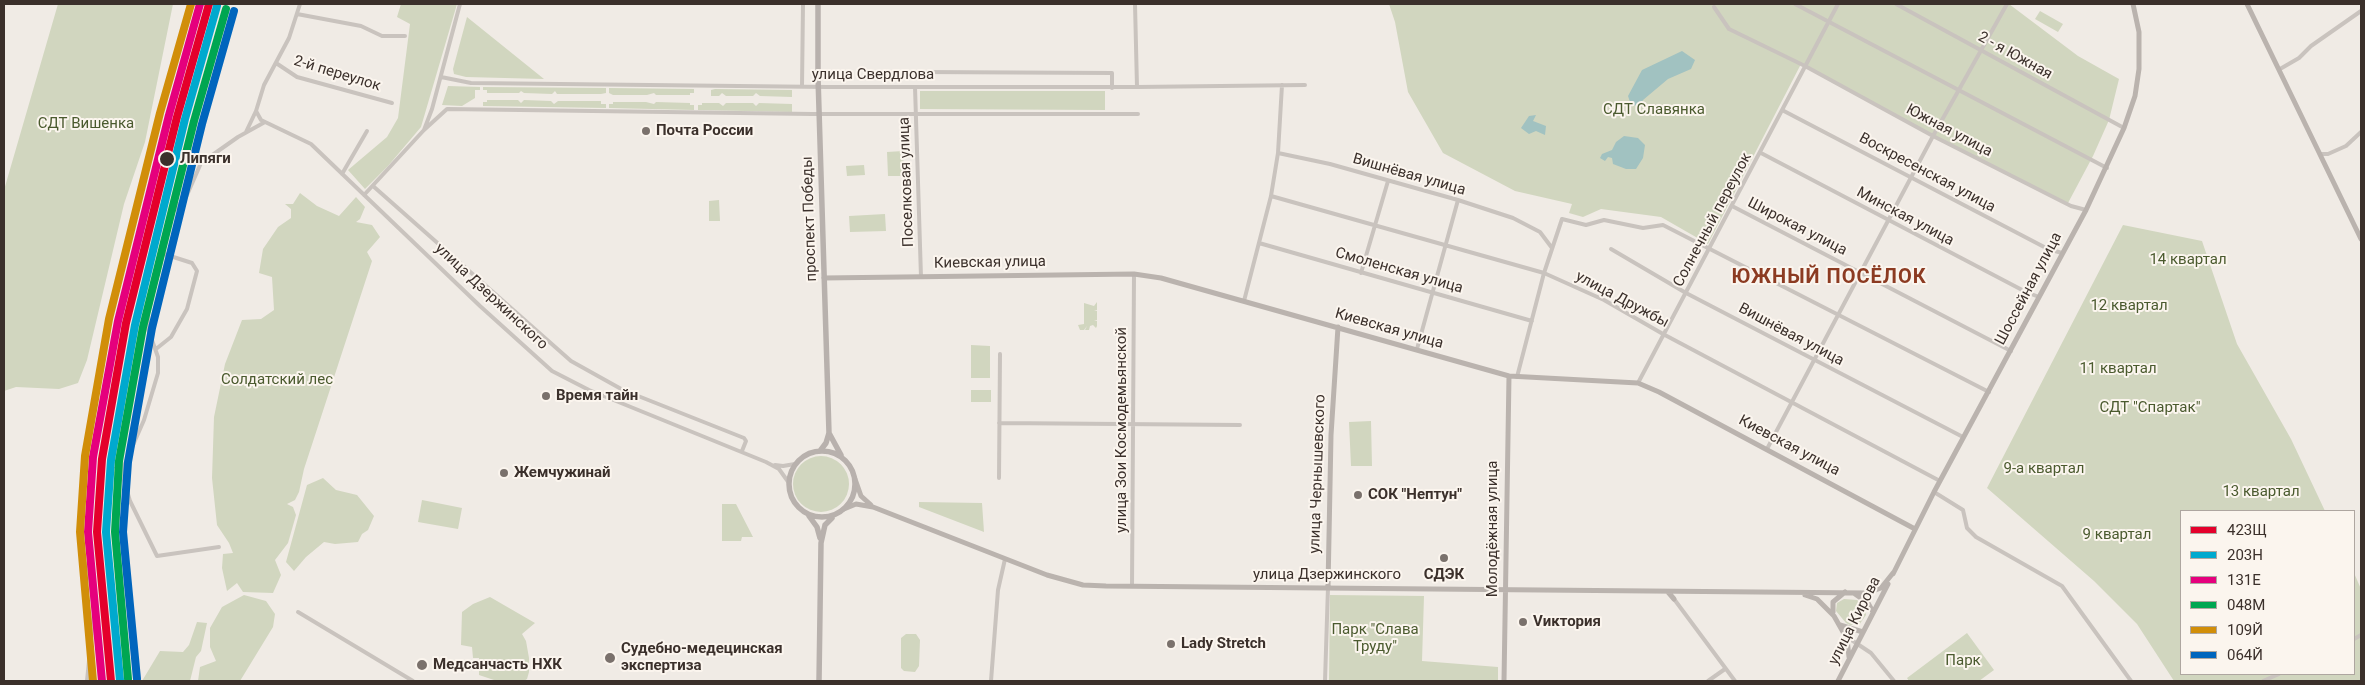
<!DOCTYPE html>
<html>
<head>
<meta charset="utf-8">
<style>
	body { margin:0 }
	#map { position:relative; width:2365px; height:685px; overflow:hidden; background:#f0ebe5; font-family:Roboto,sans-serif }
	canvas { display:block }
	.frame { position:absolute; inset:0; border:5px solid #3b302b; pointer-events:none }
	.legend { position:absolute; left:2180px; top:510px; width:175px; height:165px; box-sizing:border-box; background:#fbf5ee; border:1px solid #aea6a0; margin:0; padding:6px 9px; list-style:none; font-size:15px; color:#3b302b }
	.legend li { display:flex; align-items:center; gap:10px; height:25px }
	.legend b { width:25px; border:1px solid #aea6a0 }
</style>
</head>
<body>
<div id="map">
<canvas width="2365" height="685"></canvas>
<div class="frame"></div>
<ul class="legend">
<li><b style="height:6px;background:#e4002b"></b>423Щ</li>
<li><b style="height:6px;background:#00a9ce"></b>203Н</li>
<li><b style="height:6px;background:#e5007d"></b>131Е</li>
<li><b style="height:6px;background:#00a651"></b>048М</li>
<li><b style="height:6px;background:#d18e09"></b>109Й</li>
<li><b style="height:6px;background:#0065bd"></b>064Й</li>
</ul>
</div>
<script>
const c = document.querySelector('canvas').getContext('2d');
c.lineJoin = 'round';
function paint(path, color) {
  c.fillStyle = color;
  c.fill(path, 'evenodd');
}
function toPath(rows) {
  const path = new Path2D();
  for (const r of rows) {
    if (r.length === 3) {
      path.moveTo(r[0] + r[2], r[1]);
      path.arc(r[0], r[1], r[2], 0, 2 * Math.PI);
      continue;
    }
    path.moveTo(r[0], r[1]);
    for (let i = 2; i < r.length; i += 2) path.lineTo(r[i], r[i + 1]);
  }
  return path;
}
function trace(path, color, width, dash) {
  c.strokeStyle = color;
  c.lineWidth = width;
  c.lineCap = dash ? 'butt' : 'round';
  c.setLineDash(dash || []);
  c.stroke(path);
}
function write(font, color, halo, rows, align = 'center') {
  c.font = font + ' Roboto,sans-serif';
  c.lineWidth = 4;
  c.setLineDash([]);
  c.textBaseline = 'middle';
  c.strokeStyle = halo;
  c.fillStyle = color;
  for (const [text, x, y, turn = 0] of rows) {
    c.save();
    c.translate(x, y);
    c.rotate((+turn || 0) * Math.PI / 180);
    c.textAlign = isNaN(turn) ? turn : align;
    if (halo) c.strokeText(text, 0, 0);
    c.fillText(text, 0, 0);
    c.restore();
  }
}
paint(toPath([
	[58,4,173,4,145,142,124,204,87,360,78,383,59,389,16,387,4,391,4,190],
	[401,4,457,4,421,127,388,166,365,189,348,170,387,137,398,118,410,24,397,17],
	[1389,4,2009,4,2078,56,2119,79,2109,120,2093,156,2068,203,1933,136,1801,64,1708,244,1661,217,1601,209,1583,217,1569,213,1572,204,1515,191,1443,153,1408,92,1395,22],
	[2040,11,2063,24,2058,32,2035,19],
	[467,17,544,79,466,77,454,74,453,69],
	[448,86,480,87,480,90,475,90,475,98,462,106,442,105],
	[483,87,606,88,606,93,601,94,557,94,555,91,552,94,524,93,521,91,519,93,487,93,487,90,483,90],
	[609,88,694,89,694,93,690,93,690,95,656,95,654,93,647,95,613,95,609,93],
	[715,89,792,90,792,97,760,96,756,93,753,96,726,96,722,93,719,96,711,96,711,90],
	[920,91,1105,91,1105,110,920,109],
	[487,100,518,100,521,103,524,100,551,101,554,104,558,101,601,101,601,104,606,104,606,108,483,106,483,102,487,102],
	[613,102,646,102,654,104,656,102,690,103,690,105,694,105,694,110,609,108,609,104,613,104],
	[702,103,719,103,723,106,726,103,753,103,756,106,759,103,792,104,792,112,698,110,698,105,702,105],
	[903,151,904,176,888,176,887,152],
	[864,165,865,175,847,176,846,166],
	[300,193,317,206,339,216,356,197,365,207,360,219,356,222,372,225,380,237,367,252,372,261,304,469,299,492,295,500,287,504,293,507,296,515,288,543,275,560,281,575,273,593,243,592,237,583,227,591,222,568,223,554,233,553,229,543,217,525,212,478,214,417,225,364,242,320,261,319,274,310,272,277,259,273,263,249,278,227,291,218,291,209,285,204,293,204],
	[719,200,720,221,709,221,709,201],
	[885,214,886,231,850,232,849,216],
	[2123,225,2202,241,2237,344,2291,439,2325,511,2181,511,2181,674,2354,674,2354,573,2361,589,2361,681,2174,681,2137,624,2094,581,1987,488],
	[1097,302,1097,310,1094,311,1097,311,1097,320,1094,320,1097,321,1097,326,1096,328,1093,325,1090,326,1089,330,1085,330,1087,326,1084,330,1080,330,1078,325,1084,324,1084,303,1094,306],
	[971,345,990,346,990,378,971,378],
	[971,390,991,390,991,402,971,402],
	[1371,421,1372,466,1351,466,1349,422],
	[821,484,28],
	[323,478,336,490,357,495,374,516,368,530,362,534,358,542,335,544,324,542,306,557,294,571,286,562,307,485],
	[422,500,462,508,458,529,418,522],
	[919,502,982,503,984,532,919,507],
	[722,504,736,504,753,537,742,537,741,541,722,541],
	[244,595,266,601,275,614,273,627,240,681,198,681,200,667,216,661,210,647,210,628,222,607],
	[1330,595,1424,596,1422,661,1498,667,1498,681,1329,681],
	[490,597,535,623,522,634,526,641,529,658,529,672,527,679,524,681,497,681,479,675,479,658,473,658,472,647,461,645,462,612,473,604],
	[1844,599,1857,600,1865,606,1866,615,1859,625,1850,625,1846,623,1836,611,1837,603],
	[197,622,207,623,201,651,196,657,190,681,142,681,160,651,183,652,189,645],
	[1967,633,1994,670,1979,681,1909,681,1907,678],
	[906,634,916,634,920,640,919,666,915,672,904,671,901,668,901,638]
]), '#d1d6bf');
paint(toPath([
	[1682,51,1695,60,1691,69,1668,79,1643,100,1640,106,1631,105,1628,96,1642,70],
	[1536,115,1533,121,1546,126,1545,135,1536,131,1529,134,1521,128,1529,116],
	[1624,136,1638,138,1645,145,1643,158,1636,169,1626,169,1613,164,1612,158,1608,157,1605,161,1600,158,1602,154,1612,150,1616,142]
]), '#a1c2c1');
trace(toPath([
	[1135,4,1137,87],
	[1795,4,2107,168],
	[1896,4,2124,128],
	[1714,7,1729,29,1805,66,1933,136,2071,206,2086,210],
	[297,14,361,26,382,36,405,36],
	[276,63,297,77,392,103],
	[2280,69,2299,58,2311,46,2361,11],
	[921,72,1112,73,1112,88],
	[441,77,471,83,827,87,1137,87,1305,85],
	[802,86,803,4],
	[915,87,921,277],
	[1782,110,2048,249,2062,253],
	[256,111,261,120,311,144,480,306,552,371,589,390,766,462,779,469,789,483],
	[424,130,447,109,812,114,1138,114],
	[246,132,256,111,264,85,289,38,300,4],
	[1278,153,1330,164,1458,200,1513,218,1540,232,1552,248],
	[1761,153,2026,292,2039,297],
	[2321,154,2328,154,2346,146,2361,132],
	[342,174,367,131],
	[373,186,571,361,623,390,744,438,746,441,742,451],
	[364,195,424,130,432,109,460,4],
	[1271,196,1544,273,1604,300,1663,334,1940,481],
	[1732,206,2011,351],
	[1259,243,1532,321],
	[1611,249,1686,293,1963,437],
	[1361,273,1388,181],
	[1244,301,1271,196,1278,153,1282,85],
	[156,349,171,337,187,309,197,271,192,263,161,253],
	[1417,349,1458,200],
	[1517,377,1544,273,1562,219,1586,225,1604,220,1643,228,1663,225,1989,392],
	[1638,383,1838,4],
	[999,423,1240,425],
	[1767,449,1933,136,2007,4],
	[775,465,783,466,795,464],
	[999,478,1000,354],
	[1934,492,1963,510,1967,528,1976,537,2062,586,2131,681],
	[219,547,157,556,130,501,123,477,123,468,144,420,158,373,158,357,148,329,148,313,173,212,187,195,201,163,238,137,265,122],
	[1132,586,1134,274],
	[1674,599,1735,681],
	[298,612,413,681],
	[1847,637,1871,653,1894,681],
	[2354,639,2361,635],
	[87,681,94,610,88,563],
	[991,681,998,590,1005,559],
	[1325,681,1328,587],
	[1708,681,1725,669],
	[2263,681,2279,674]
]), '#c9c3be', 4);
trace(toPath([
	[2247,4,2361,239],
	[824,278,1134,274,1161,278,1509,376,1638,383,1659,392,1915,529],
	[855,479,861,496,871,505],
	[844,509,856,504,873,507,1047,575,1083,585,1106,586,1867,593,1881,588,1893,573],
	[1893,574,1934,492,2086,210,2124,128,2135,96,2139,69,2139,32,2133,4],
	[1328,587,1331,435,1338,327],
	[1668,592,1674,599],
	[1855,594,1868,603,1873,612],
	[1805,595,1817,599,1834,616,1847,639,1849,657],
	[1833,612,1833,602,1845,592],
	[1840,625,1863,632],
	[1504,681,1509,376],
	[1838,681,1888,584]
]), '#bab3ae', 5);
trace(toPath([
	[818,4,818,77,829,433,826,443,820,451],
	[829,433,841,455],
	[822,484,33],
	[809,516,817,527,820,538],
	[819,681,821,543,825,525,832,518]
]), '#b8b1ad', 5.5);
trace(toPath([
	[118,425,126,386],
	[119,503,114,463,120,419]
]), '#b1aca8', 1, [1, 4]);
trace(toPath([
	[111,681,97,532,102,459,126,323,177,117,209,4]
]), '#e4002b', 8);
trace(toPath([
	[120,680,106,532,111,460,135,325,185,119,217,6]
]), '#00a9ce', 8);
trace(toPath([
	[102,681,88,532,93,457,118,321,169,115,200,4]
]), '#e5007d', 8);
trace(toPath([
	[128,679,115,532,119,461,143,327,194,121,226,9]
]), '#00a651', 8);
trace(toPath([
	[93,681,80,532,85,456,109,319,160,113,191,4]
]), '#d18e09', 8);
trace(toPath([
	[137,679,123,532,128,462,152,328,202,124,234,11]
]), '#0065bd', 8);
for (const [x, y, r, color] of [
	[646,131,5,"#7a716c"],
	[167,159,8,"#3b302b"],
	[546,396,5,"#7a716c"],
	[504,473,5,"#7a716c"],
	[1358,495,5,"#7a716c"],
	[1444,558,5,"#7a716c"],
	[1523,622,5,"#7a716c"],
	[1171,644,5,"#7a716c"],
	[610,658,6,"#7a716c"],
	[422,665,6,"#7a716c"]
]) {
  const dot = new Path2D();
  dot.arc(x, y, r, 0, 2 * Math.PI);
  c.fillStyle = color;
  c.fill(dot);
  trace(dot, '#fbf5ee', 2);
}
write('15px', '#3b302b', '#fbf5ee', [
	["2 - я Южная",2015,56,29],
	["2-й переулок",337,74,17],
	["улица Свердлова",873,75],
	["Южная улица",1949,131,28],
	["Воскресенская улица",1927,173,28],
	["Вишнёвая улица",1409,175,16],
	["Поселковая улица",907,182,-92],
	["Минская улица",1905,217,28],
	["проспект Победы",810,219,-92],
	["Солнечный переулок",1713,220,-62],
	["Широкая улица",1797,227,27],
	["Киевская улица",990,263,-1],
	["Смоленская улица",1399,271,16],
	["Шоссейная улица",2029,289,-62],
	["улица Дзержинского",491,297,43],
	["улица Дружбы",1622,300,28],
	["Киевская улица",1389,329,16],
	["Вишнёвая улица",1791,335,28],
	["улица Зои Космодемьянской",1122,430,-90],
	["Киевская улица",1789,446,28],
	["улица Чернышевского",1318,474,-88],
	["Молодёжная улица",1493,529,-90],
	["улица Дзержинского",1327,575],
	["улица Кирова",1855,621,-63]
]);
write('15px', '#4a5a2e', '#fbf5ee', [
	["СДТ Славянка",1654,110],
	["СДТ Вишенка",86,124],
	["14 квартал",2188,260],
	["12 квартал",2129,306],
	["11 квартал",2118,369],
	["Солдатский лес",277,380],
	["СДТ \"Спартак\"",2150,408],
	["9-а квартал",2044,469],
	["13 квартал",2261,492],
	["9 квартал",2117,535],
	["Парк \"Слава",1375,630],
	["Труду\"",1375,647],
	["Парк",1963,661]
]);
write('bold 15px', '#3b302b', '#fbf5ee', [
	["Почта России",656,131],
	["Время тайн",556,396],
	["Жемчужинай",514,473],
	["СОК \"Нептун\"",1368,495],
	["СДЭК",1444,575,"center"],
	["Vиктория",1533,622],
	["Lady Stretch",1181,644],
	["Судебно-медецинская",621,649],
	["экспертиза",621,666],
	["Медсанчасть НХК",433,665]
], 'left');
write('bold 15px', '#3b302b', '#fbf5ee', [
	["Липяги",180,159]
], 'left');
c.letterSpacing = '1px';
write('bold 20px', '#8c3b22', '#fbf5ee', [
	["ЮЖНЫЙ ПОСЁЛОК",1829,278]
]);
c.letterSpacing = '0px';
</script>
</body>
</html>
